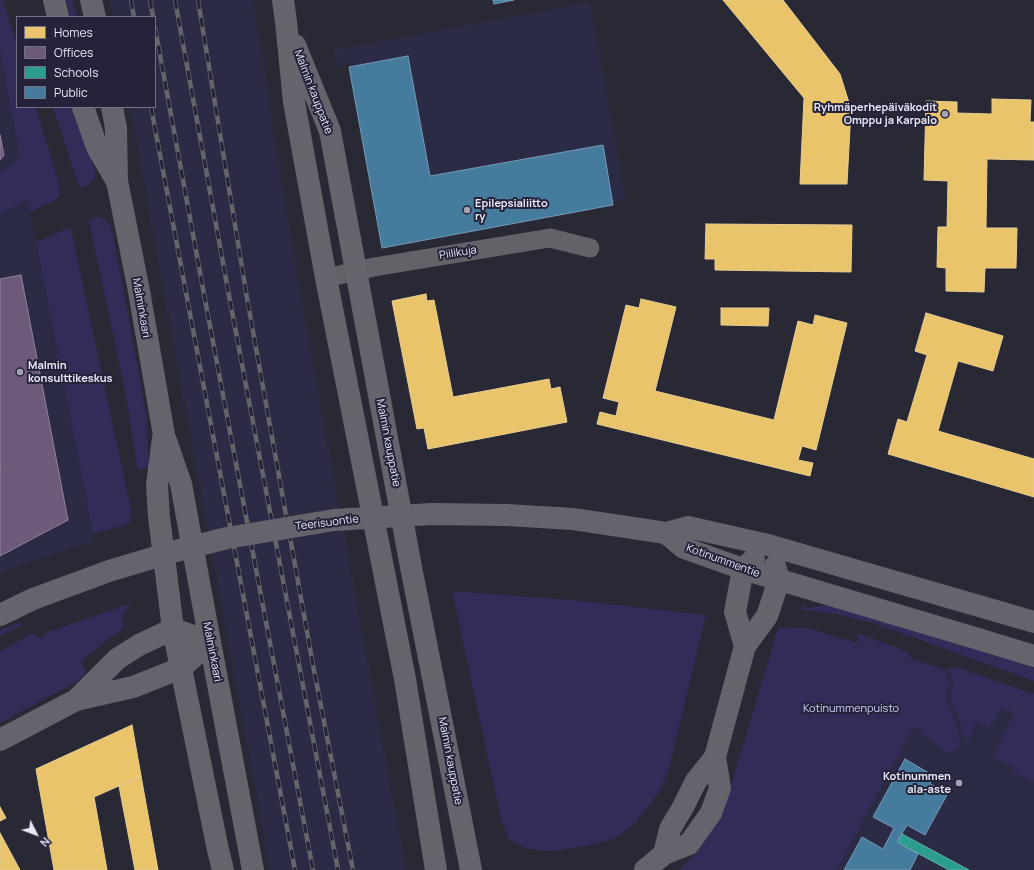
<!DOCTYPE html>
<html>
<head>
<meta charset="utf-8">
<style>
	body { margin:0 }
	#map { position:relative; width:1034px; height:870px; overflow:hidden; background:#292835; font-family:Manrope,sans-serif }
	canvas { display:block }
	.legend { position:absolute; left:16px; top:16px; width:140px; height:92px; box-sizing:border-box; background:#24233a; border:1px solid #727186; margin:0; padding:5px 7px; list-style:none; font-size:12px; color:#e6e7f7 }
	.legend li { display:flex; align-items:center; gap:8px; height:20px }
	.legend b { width:20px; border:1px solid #727186 }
	.north { position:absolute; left:16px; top:814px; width:40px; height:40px; -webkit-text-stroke:3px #24233a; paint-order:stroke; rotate:132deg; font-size:11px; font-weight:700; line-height:16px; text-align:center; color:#e6e7f7 }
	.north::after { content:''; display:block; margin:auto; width:14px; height:18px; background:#e6e7f7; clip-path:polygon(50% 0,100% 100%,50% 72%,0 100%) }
</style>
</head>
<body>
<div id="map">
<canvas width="1034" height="870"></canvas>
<ul class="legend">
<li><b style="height:11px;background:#e9c46a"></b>Homes</li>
<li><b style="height:11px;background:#6d597a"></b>Offices</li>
<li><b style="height:11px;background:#2a9d8f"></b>Schools</li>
<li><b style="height:11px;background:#457b9d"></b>Public</li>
</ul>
<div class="north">N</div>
</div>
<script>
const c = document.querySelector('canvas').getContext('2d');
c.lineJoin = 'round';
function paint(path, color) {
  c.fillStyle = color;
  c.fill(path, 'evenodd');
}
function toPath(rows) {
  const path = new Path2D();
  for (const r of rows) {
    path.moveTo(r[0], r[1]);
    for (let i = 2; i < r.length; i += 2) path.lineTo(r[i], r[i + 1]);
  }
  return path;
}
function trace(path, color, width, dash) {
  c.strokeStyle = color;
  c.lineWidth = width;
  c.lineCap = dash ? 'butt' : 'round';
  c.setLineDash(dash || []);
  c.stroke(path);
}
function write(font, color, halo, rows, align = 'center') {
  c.font = font + ' Manrope,sans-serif';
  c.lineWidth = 4;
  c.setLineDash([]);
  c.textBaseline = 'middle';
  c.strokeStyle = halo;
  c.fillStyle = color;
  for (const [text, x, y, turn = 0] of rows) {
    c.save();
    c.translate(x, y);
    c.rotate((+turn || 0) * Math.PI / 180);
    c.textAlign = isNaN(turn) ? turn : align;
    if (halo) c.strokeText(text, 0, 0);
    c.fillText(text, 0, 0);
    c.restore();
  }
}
paint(toPath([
	[110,0,253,0,287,216,319,397,406,870,270,870,130,107,155,107,155,17,113,17],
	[590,2,626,200,383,245,349,64,338,66,333,50],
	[0,50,20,159,0,172],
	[28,200,94,541,5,571,0,574,0,214],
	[955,666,1034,696,1034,870,837,870,946,670]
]), '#2c2b45');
paint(toPath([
	[0,0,3,0,17,45,17,107,36,107,60,188,59,196,54,201,30,212,28,200,0,214,0,172,20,158,0,50],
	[66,0,72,0,77,17,70,17],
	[53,107,74,107,96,173,94,180,85,187,79,187],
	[95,217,101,217,105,220,111,226,121,277,138,369,146,416,149,466,138,471,126,396,89,221],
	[68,228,71,229,131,510,130,523,93,534,36,242],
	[452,591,572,600,706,615,668,773,658,794,645,810,634,824,616,838,587,846,552,851,528,849,509,840,502,823],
	[132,603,128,607,122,617,123,628,81,661,86,672,78,681,0,723,0,651,33,633,41,639,45,633],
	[805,605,807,608,829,605,852,611,1034,668,1034,681,873,623,836,614,799,609],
	[20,622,22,625,0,636,0,630],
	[787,627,807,628,858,643,857,633,906,651,912,659,946,670,949,685,946,698,949,708,956,723,958,731,960,747,948,754,914,727,837,870,679,870,696,853,709,835,728,795,776,635,779,628],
	[956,667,1034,694,1034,781,1011,772,1014,766,993,758,1014,713,1001,707,990,728,977,721,966,745,961,724,951,702,951,693,953,680,948,669]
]), '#312c58');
const homes = toPath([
	[723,0,783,0,840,74,851,109,847,184,800,184,804,98,723,0],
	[992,99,1031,100,1030,122,1034,122,1034,160,987,159,986,228,1017,228,1016,268,985,268,984,292,946,291,946,268,937,267,938,227,947,227,948,181,924,180,926,101,957,102,957,113,992,114,992,99],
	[706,224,852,225,851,272,715,270,715,259,705,259,706,224],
	[426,294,427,301,434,300,453,397,549,379,551,389,560,387,567,422,428,449,424,428,417,429,392,301,426,294],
	[641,299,676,307,655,391,774,420,798,321,813,325,815,315,847,323,816,450,802,446,798,460,813,463,810,476,597,424,600,412,616,416,619,402,603,398,626,305,639,308,641,299],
	[721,308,769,308,768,326,721,325,721,308],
	[926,313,1003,336,993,371,958,361,938,431,1034,459,1034,497,888,454,898,419,907,422,927,355,915,351,926,313],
	[132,725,141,776,94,797,107,870,54,870,36,769,132,725],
	[141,776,158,870,135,870,119,786,141,776],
	[0,807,6,818,0,821,0,807],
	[0,833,20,870,0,870,0,833]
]);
paint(homes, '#e9c46a');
trace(homes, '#e8ce94', 1);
const offices = toPath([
	[0,135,4,155,0,160,0,135],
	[21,275,68,520,0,556,0,469,1,469,0,464,0,279,21,275]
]);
paint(offices, '#6d597a');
trace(offices, '#9184a0', 1);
const schools = toPath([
	[902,834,969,870,949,870,897,842,902,834]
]);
paint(schools, '#2a9d8f');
trace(schools, '#62b3ae', 1);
const public = toPath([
	[493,0,514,0,494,4,493,0],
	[408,56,430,176,603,145,613,205,382,248,349,67,408,56],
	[905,759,934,776,930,784,948,793,925,835,907,825,897,842,918,854,910,870,844,870,862,837,883,849,894,828,873,817,905,759]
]);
paint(public, '#457b9d');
trace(public, '#759bb8', 1);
trace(toPath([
	[326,278,374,267,550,238,590,248]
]), '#626268', 19);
trace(toPath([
	[54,0,58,17],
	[91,0,95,17],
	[283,0,286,22,294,102,326,278,405,679,436,870],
	[295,45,330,131,411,567,471,870],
	[83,107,97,147,116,180],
	[112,107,116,128,117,181,139,291,164,435,181,484,210,642,253,870],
	[163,438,157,485,159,517,173,629,218,850,223,870],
	[666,533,684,548,743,569,975,638,1034,656],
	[666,533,688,527,768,545,1034,622],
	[0,615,33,599],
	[745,646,735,612,743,569,754,559],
	[76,700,117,659,139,645,173,629,210,642],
	[0,740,76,700,133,687,181,668,210,642],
	[664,854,670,829,683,807,696,781,715,757,745,646,767,616,779,580,775,566],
	[645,870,664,854,689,844,711,813,720,788,715,757]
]), '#65646c', 22);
const rail = toPath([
	[131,0,134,17],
	[150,0,153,17],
	[175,0,230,301,338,870],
	[198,0,247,298,313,665,353,870],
	[155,28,206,305,313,870],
	[151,107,295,870]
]);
trace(rail, '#64646b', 4.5);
trace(rail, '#24233a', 3, [9]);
trace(toPath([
	[33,599,109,571,172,552,227,538,334,520,432,514,507,515,573,519,666,533]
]), '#65646c', 22);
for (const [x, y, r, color] of [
	[945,114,4,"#a4a4b3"],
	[467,210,4,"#a4a4b3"],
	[20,372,4,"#a4a4b3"],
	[959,783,4,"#a4a4b3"]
]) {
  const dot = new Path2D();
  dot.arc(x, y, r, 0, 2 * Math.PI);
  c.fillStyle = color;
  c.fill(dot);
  trace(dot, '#24233a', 1.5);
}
write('11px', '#e6e7f7', '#24233a', [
	["Malmin kauppatie",313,92,69],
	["Piilikuja",458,253,-9],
	["Malminkaari",141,308,80],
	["Malmin kauppatie",388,443,79],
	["Teerisuontie",327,523,-7],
	["Kotinummentie",723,561,20],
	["Malminkaari",212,652,79],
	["Malmin kauppatie",450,761,79]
]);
write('bold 11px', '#e6e7f7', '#24233a', [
	["Ryhmäperhepäiväkodit",937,108],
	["Omppu ja Karpalo",937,121],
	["Epilepsialiitto",475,204,"left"],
	["ry",475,217,"left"],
	["Malmin",28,366,"left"],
	["konsulttikeskus",28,379,"left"],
	["Kotinummen",951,777],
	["ala-aste",951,790]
], 'right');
write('11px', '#d1d1ff', '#24233a', [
	["Kotinummenpuisto",851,709]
]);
</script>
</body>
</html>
